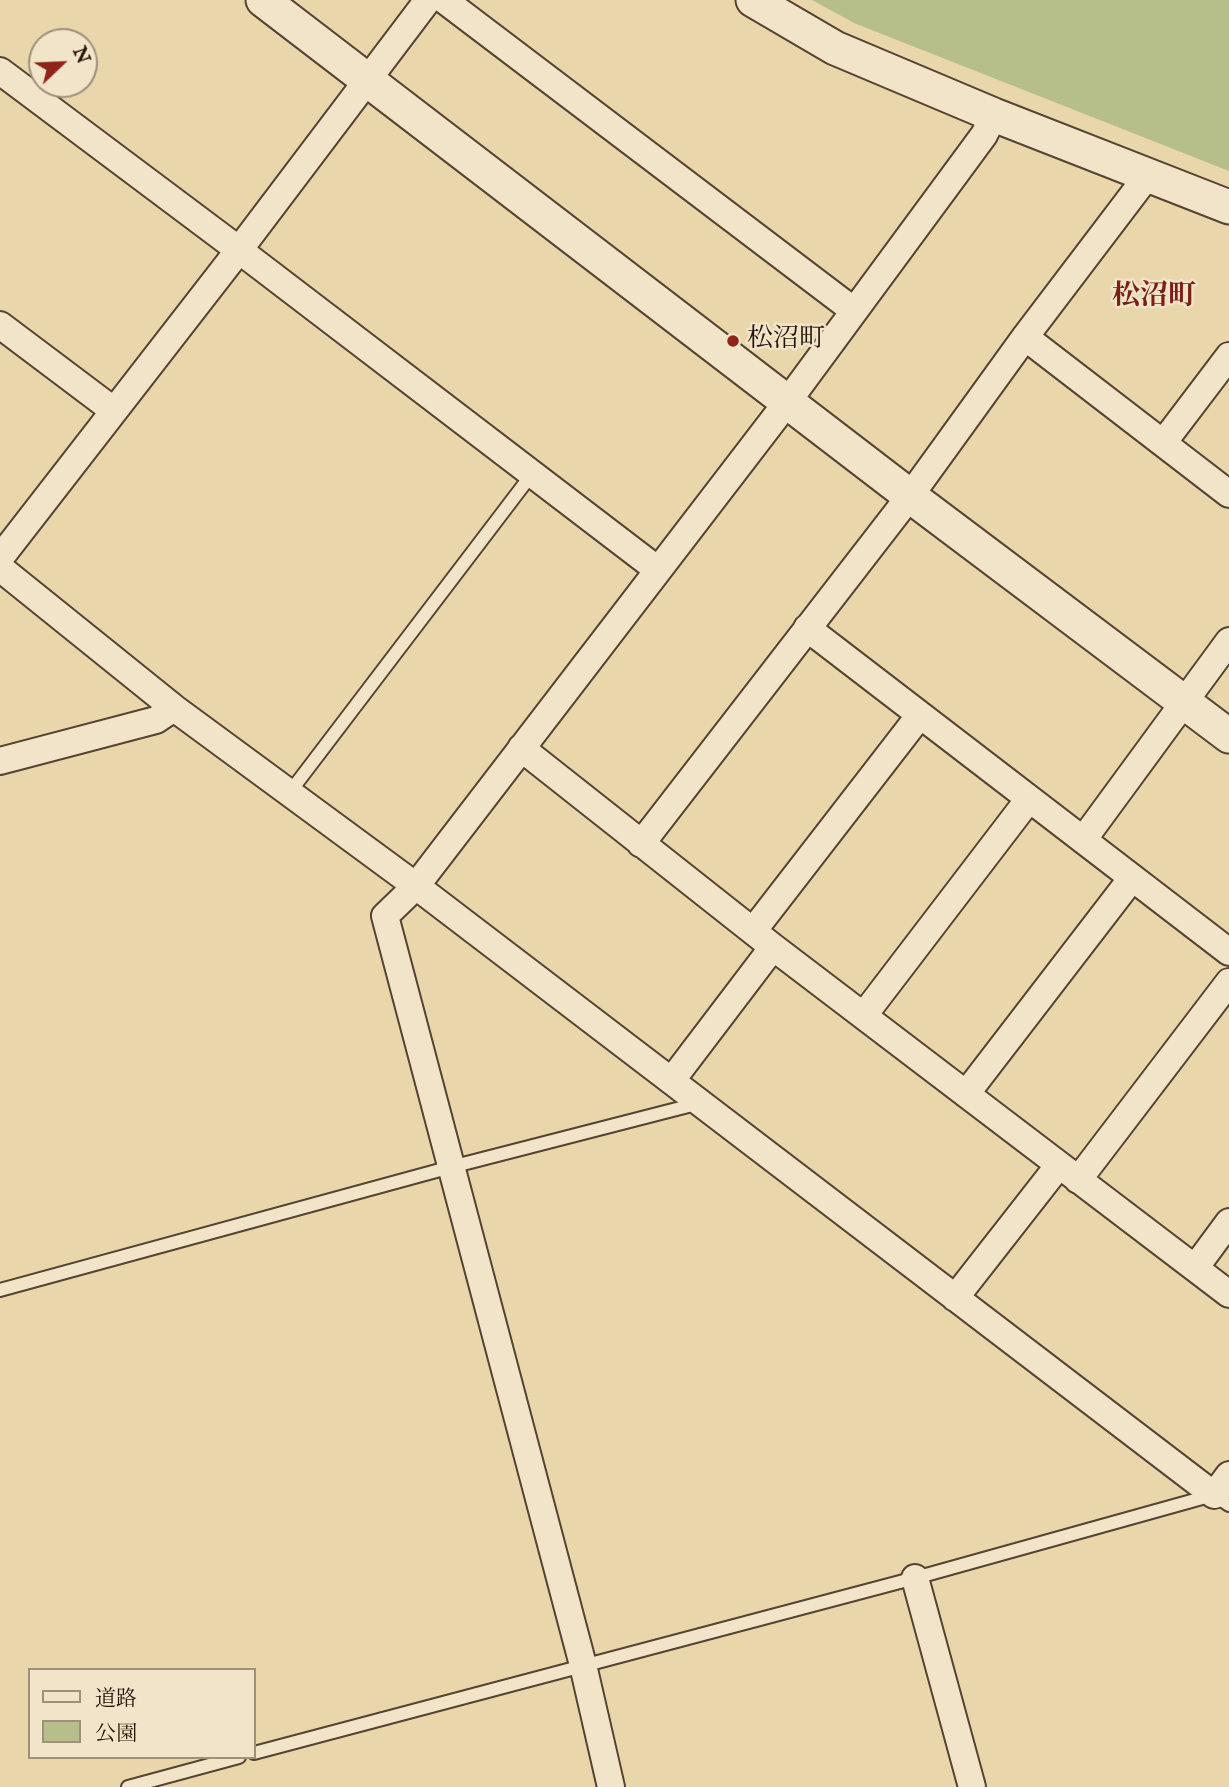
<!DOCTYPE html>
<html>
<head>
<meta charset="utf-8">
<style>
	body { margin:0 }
	#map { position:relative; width:1229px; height:1787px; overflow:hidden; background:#ead6ab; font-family:"IM FELL English","Noto Serif JP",serif }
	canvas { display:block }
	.legend { position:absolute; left:28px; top:1668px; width:228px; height:91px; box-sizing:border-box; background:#f1e4c8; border:2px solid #9f907c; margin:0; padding:9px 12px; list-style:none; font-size:21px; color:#231209 }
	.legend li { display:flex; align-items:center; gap:14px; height:35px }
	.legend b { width:35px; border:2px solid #9f907c }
	.north { position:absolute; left:28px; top:28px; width:70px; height:70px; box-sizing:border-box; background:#f1e4c8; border:2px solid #9f907c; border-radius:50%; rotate:67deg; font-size:19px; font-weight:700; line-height:28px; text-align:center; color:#231209 }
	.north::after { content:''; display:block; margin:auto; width:24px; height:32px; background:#8f2418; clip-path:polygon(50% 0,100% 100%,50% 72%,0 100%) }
</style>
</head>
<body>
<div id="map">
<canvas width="1229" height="1787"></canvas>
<ul class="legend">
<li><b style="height:9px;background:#f1e4c8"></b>道路</li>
<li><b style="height:19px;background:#b6be89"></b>公園</li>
</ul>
<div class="north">N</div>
</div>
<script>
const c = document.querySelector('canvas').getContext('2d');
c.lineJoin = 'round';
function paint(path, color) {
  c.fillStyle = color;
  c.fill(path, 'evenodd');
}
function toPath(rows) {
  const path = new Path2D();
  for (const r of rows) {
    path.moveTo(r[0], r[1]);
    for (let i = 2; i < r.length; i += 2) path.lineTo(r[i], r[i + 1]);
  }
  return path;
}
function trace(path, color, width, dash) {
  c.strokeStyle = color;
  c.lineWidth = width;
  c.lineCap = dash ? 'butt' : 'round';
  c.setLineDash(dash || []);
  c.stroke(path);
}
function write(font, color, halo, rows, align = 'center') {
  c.font = font + ' "IM FELL English","Noto Serif JP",serif';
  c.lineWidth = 5;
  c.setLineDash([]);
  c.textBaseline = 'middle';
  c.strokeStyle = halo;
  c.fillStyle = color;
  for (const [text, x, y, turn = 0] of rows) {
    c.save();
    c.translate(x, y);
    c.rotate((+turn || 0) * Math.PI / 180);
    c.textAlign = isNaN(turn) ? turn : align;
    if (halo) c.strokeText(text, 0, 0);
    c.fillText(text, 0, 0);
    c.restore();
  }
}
paint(toPath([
	[812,0,1229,0,1229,171,854,23]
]), '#b6be89');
const service = toPath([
	[290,792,532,474],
	[0,1290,451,1167,700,1103],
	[1214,1495,1229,1505],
	[254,1753,915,1578,1213,1495],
	[128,1787,239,1757]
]);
const minor = toPath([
	[444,0,853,310],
	[0,71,239,250,658,570],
	[0,325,113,410],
	[1025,337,1229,494],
	[1163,443,1229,356],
	[0,558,239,250,428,0],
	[0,568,174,708,416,886,1214,1495,1229,1475],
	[807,628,1229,952],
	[521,748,773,947,1229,1294],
	[0,761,156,720,174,708],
	[1083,840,1229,641],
	[641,844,910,496,1025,337,1148,175],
	[753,931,920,715],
	[864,1015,1029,799],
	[672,1080,773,947],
	[966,1094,1132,878],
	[1078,1180,1229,982],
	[1195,1268,1229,1222],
	[955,1298,1059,1165],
	[915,1578,972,1787],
	[611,1787,583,1665,385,916,416,886,788,401,984,135,994,115]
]);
const tertiary = toPath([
	[263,0,910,496,1229,736],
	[753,0,835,48,994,115,1229,207]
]);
trace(service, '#554332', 16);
trace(minor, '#554332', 30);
trace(tertiary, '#554332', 37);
trace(service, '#f1e4c8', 12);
trace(minor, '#f1e4c8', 26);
trace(tertiary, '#f1e4c8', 33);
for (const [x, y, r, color] of [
	[733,341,7,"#8f2418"]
]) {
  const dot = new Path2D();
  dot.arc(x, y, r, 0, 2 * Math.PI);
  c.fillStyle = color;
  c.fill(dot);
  trace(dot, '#f1e4c8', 2.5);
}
write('26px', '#231209', '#f1e4c8', [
	["松沼町",747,341]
], 'left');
write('bold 28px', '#7a1f14', '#f1e4c8', [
	["松沼町",1154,298]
]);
</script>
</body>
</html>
